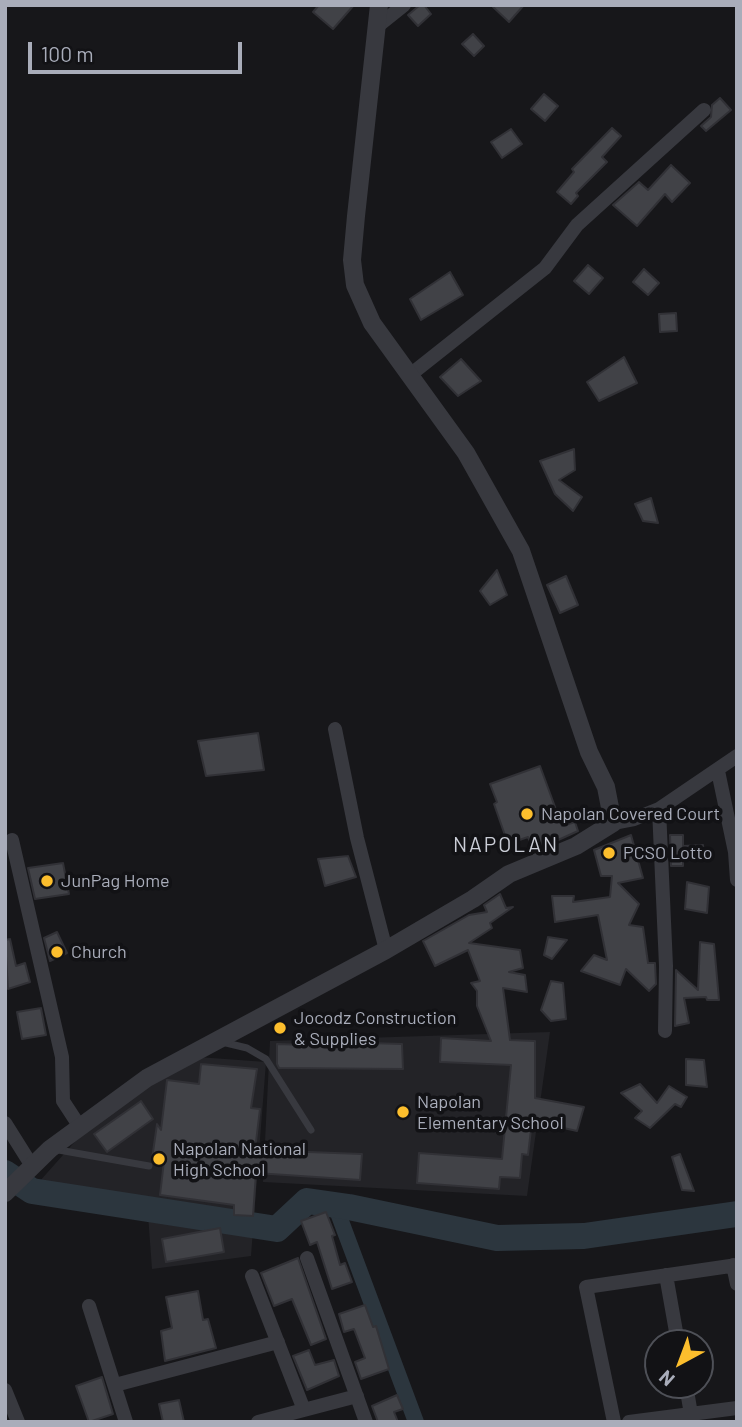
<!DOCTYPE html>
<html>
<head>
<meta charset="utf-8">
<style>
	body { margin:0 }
	#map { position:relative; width:742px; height:1427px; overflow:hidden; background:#17171a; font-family:Barlow,sans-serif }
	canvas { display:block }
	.frame { position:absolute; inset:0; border:7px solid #a9adba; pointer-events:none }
	.north { position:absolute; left:644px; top:1329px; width:70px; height:70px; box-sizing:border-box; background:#121215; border:2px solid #4e5057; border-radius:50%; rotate:221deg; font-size:19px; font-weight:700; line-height:28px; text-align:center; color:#a9adba }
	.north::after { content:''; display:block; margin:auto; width:24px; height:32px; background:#fcbe2d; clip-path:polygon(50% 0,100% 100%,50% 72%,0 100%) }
	.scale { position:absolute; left:28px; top:42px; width:214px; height:32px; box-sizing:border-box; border:4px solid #a9adba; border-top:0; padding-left:9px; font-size:21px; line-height:24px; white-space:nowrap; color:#a9adba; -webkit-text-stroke:5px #121215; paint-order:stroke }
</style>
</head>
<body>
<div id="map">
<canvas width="742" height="1427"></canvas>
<div class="frame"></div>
<div class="north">N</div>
<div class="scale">100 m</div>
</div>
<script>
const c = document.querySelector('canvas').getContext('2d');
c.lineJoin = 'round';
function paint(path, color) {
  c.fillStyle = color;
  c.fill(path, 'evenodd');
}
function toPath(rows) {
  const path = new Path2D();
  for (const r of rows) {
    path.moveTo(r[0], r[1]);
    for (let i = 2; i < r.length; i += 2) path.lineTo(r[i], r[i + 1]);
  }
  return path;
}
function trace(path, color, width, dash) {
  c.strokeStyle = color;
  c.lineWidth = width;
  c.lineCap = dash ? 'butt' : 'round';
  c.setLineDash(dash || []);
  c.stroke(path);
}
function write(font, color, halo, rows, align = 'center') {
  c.font = font + ' Barlow,sans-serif';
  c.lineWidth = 7;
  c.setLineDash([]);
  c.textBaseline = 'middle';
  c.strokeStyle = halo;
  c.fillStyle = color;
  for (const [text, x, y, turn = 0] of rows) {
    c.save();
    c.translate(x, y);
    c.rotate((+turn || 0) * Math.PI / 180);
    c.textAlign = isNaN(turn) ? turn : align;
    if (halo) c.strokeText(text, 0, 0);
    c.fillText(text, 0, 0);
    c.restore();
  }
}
paint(toPath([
	[550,1032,527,1196,263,1182,270,1041],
	[198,1057,266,1062,251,1256,152,1269,147,1201,39,1182,79,1137,136,1089]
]), '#232327');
trace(toPath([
	[335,1205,416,1422]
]), '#2c363e', 16);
trace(toPath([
	[5,1173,32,1191,277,1229,307,1201,349,1207,497,1238,584,1236,737,1214]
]), '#2c363e', 26);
const building = toPath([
	[319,5,354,5,333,29,313,12,319,5],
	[420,5,424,5,431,14,418,26,408,15,420,5],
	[491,5,524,5,509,22,491,5],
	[473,34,484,46,474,56,462,44,473,34],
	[544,94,558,106,545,121,531,109,544,94],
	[720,98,731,110,706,131,701,126,711,117,712,105,720,98],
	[612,128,621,136,602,157,607,162,576,193,578,196,571,204,557,192,574,172,572,169,612,128],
	[511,129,522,144,502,158,491,142,511,129],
	[671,165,690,183,672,202,665,194,637,226,613,205,639,182,648,190,671,165],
	[588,265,603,278,589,294,574,281,588,265],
	[644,269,659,283,648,295,633,282,644,269],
	[450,272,463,295,421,320,410,299,450,272],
	[676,313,677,331,660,332,659,314,676,313],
	[624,357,637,383,599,401,587,382,624,357],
	[461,359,481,381,458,396,440,377,461,359],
	[574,449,575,470,559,480,582,497,573,511,555,494,540,461,574,449],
	[651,498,658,523,643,521,635,504,651,498],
	[497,570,507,595,490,605,480,591,497,570],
	[566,576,578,605,560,613,547,585,566,576],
	[258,733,264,770,206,776,198,741,258,733],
	[540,766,562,826,575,822,578,831,534,851,528,837,508,844,494,804,497,802,490,784,540,766],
	[631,835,643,878,618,883,639,904,629,925,643,927,648,963,655,963,656,984,649,991,626,969,620,985,581,971,594,955,607,960,598,915,555,922,552,896,574,896,573,902,610,897,612,876,601,876,594,850,631,835],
	[670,835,683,835,683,846,703,845,704,860,683,855,683,866,671,866,670,835],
	[348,856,356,877,325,886,318,859,348,856],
	[63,863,69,894,35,899,28,868,63,863],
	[687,882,709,887,707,913,685,909,687,882],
	[500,894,506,908,513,907,490,923,492,928,469,943,520,950,523,968,509,972,525,975,527,992,503,988,510,1040,535,1041,535,1098,584,1107,577,1131,532,1121,528,1155,522,1154,520,1178,500,1177,499,1189,417,1183,419,1153,502,1159,511,1065,440,1062,441,1038,491,1041,477,1006,477,991,471,983,480,981,468,950,435,966,423,941,469,915,487,912,484,905,500,894],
	[57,932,67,953,50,961,44,938,57,932],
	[548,937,567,940,552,959,544,955,548,937],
	[10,939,16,966,25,963,30,982,8,989,5,940,10,939],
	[700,942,714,944,719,1000,707,1000,706,997,684,998,689,1023,675,1026,676,970,698,990,700,942],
	[551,981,563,983,566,1019,551,1021,541,1010,551,981],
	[41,1008,46,1035,22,1039,17,1012,41,1008],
	[335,1042,402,1044,403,1069,279,1068,277,1064,277,1044,334,1046,335,1042],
	[686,1059,704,1060,707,1087,686,1085,686,1059],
	[201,1064,257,1069,251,1108,260,1109,255,1150,362,1154,360,1180,256,1173,253,1216,234,1215,234,1205,160,1195,164,1161,152,1159,157,1124,161,1130,167,1080,199,1084,201,1064],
	[640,1084,657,1103,669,1086,687,1097,681,1107,675,1104,650,1128,635,1118,642,1111,621,1093,640,1084],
	[141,1101,153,1119,107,1152,94,1134,141,1101],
	[680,1154,694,1191,682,1190,672,1157,680,1154],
	[326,1212,335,1235,332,1236,340,1265,345,1263,352,1282,332,1289,317,1242,310,1245,301,1221,326,1212],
	[220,1228,224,1252,166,1262,162,1239,220,1228],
	[298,1258,326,1339,311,1345,292,1299,274,1306,261,1273,298,1258],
	[198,1291,203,1320,208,1319,216,1348,165,1361,161,1331,172,1328,166,1297,198,1291],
	[365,1305,373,1327,376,1326,389,1369,361,1379,355,1362,365,1358,354,1329,344,1332,339,1314,365,1305],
	[309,1350,315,1365,334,1360,339,1376,307,1390,293,1356,309,1350],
	[102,1377,113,1414,89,1422,76,1386,102,1377],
	[397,1395,403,1409,394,1412,398,1422,378,1422,372,1406,397,1395],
	[179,1400,184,1422,163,1422,159,1404,179,1400]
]);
paint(building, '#414247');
trace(building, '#313136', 2);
trace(toPath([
	[222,1042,247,1048,266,1059,311,1130],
	[53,1149,149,1166]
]), '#38393f', 7);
trace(toPath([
	[379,25,404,5],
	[410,375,545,268,577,225,704,110],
	[335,729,357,838,386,950],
	[718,771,735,852,737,880],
	[659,809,666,966,665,1031],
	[613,823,634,819,659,809,737,756],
	[12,840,62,1057,63,1101,80,1127],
	[5,1123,32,1166],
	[307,1258,366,1422],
	[733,1265,737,1284],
	[666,1275,678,1343],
	[252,1276,304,1410],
	[89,1306,126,1422],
	[115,1385,278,1342],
	[686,1385,692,1420],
	[5,1390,18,1422],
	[258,1422,357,1396],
	[614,1422,586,1287,737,1265],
	[629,1422,737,1408]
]), '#38393f', 14);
trace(toPath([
	[5,1193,50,1149,147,1078,386,950,473,899,509,874,576,846,613,823,606,787,589,752,521,551,466,453,372,323,355,285,352,260,356,216,379,5]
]), '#38393f', 18);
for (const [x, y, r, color] of [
	[527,814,7,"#fcbe2d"],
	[609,853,7,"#fcbe2d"],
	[47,881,7,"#fcbe2d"],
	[57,952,7,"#fcbe2d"],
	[280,1028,7,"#fcbe2d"],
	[403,1112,7,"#fcbe2d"],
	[159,1159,7,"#fcbe2d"]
]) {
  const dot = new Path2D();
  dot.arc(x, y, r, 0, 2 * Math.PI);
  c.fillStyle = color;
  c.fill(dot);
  trace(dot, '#121215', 2.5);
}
write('18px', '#a9adba', '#121215', [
	["Napolan Covered Court",541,814],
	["PCSO Lotto",623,853],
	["JunPag Home",61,881],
	["Church",71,952],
	["Jocodz Construction",294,1018],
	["& Supplies",294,1039],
	["Napolan",417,1102],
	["Elementary School",417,1123],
	["Napolan National",173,1149],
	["High School",173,1170]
], 'left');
c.letterSpacing = '2px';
write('21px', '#cacdd6', '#121215', [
	["NAPOLAN",506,845]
]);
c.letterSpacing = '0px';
</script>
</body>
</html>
